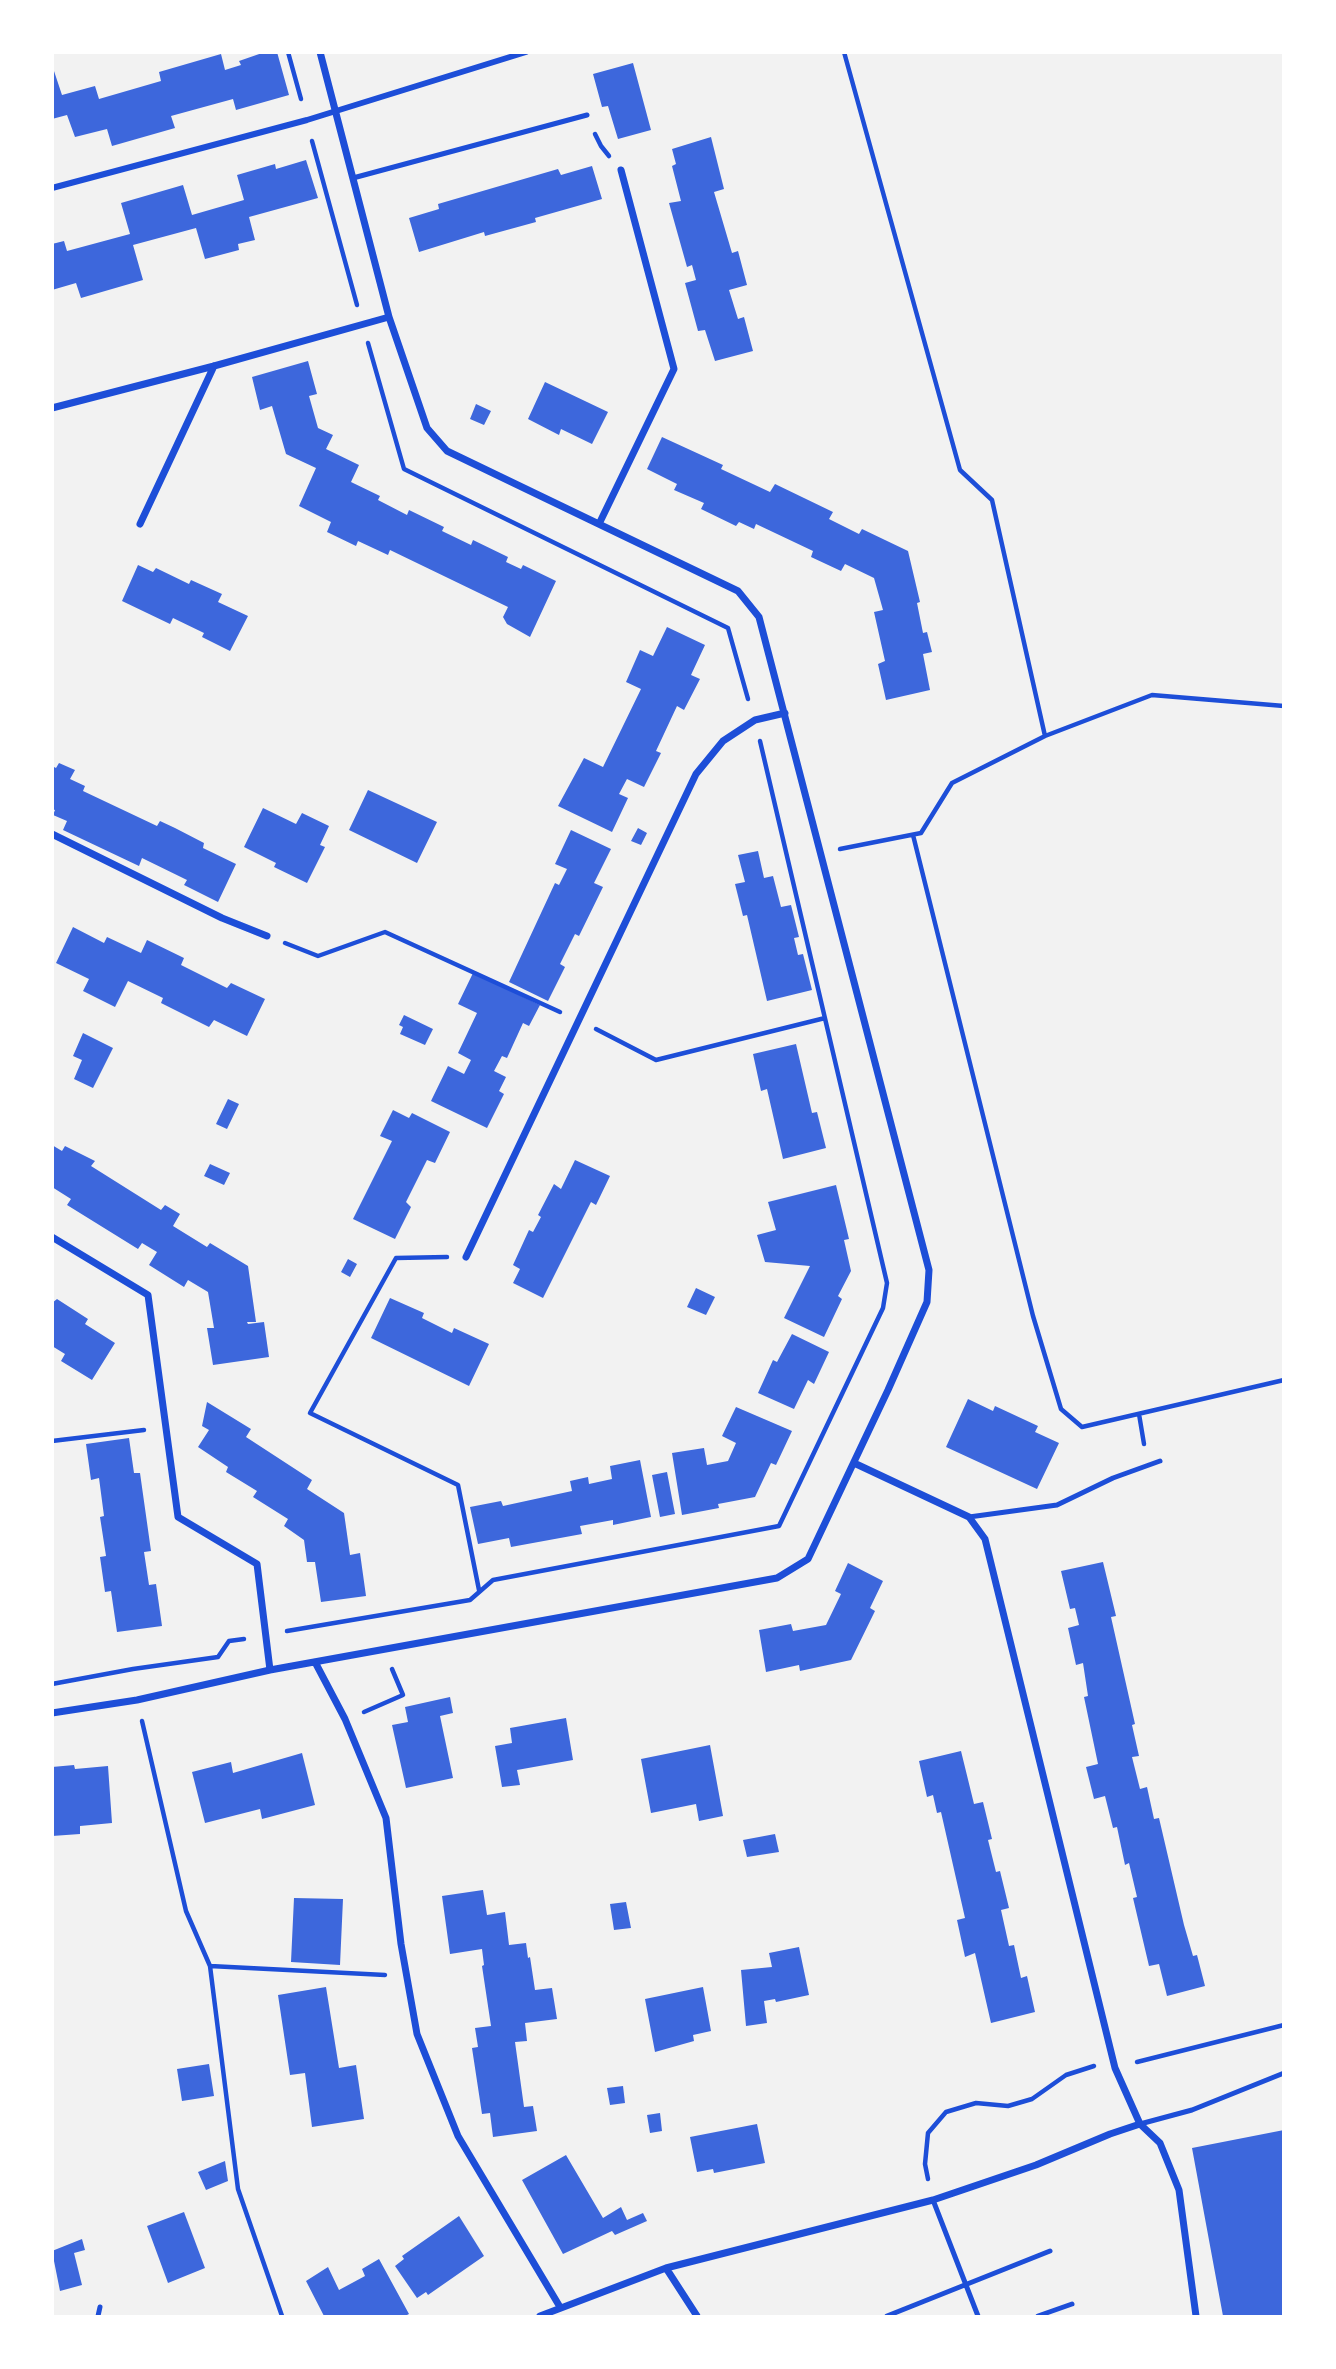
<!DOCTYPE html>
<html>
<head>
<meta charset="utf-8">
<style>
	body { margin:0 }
	#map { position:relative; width:1336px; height:2369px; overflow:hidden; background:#f2f2f2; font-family:"Titillium Web",sans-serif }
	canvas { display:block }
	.frame { position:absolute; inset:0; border:54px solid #fff; pointer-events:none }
</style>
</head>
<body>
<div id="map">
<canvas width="1336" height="2369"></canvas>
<div class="frame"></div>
</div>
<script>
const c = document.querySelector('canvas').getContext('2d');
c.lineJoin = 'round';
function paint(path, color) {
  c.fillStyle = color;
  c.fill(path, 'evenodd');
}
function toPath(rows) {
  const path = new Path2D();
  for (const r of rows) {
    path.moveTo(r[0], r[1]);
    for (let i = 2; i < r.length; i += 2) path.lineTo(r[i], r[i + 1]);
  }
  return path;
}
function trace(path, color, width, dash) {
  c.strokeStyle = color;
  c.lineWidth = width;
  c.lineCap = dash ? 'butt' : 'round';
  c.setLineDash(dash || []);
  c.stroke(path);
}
paint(toPath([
	[265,52,277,52,289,95,236,110,233,99,171,116,175,128,112,146,107,129,75,137,67,115,52,119,52,65,62,95,95,86,99,99,161,81,159,72,221,54,225,70,241,65,239,61],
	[633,63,651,130,618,139,608,106,602,107,593,74],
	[711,137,724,189,714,192,732,253,738,251,747,285,729,290,738,319,744,317,753,351,715,361,705,330,698,331,685,283,696,280,692,265,687,267,669,203,681,201,672,166,676,164,672,149],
	[306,160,318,198,249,217,255,240,238,244,239,250,205,259,196,228,133,245,143,280,81,298,76,283,52,290,52,244,64,241,67,251,130,234,121,203,183,185,192,215,244,200,237,175,275,164,276,169],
	[592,166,602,199,535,218,536,222,485,236,484,232,419,252,409,218,439,209,438,204,558,169,561,175],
	[308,361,317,394,309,396,318,428,333,435,326,449,359,465,351,482,380,496,378,500,407,515,409,510,444,527,442,531,471,545,473,540,508,557,506,562,521,569,523,565,556,581,530,637,507,624,503,617,508,607,390,550,388,555,358,541,356,546,327,532,331,522,299,506,316,468,286,454,272,406,260,410,252,377],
	[545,382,608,412,592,444,561,429,559,435,528,419],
	[476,404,491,411,484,425,470,419],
	[662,437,723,465,721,469,770,492,775,484,833,512,829,519,859,534,862,529,908,551,920,602,917,603,923,633,927,632,932,652,923,654,930,690,886,700,878,664,885,661,874,612,883,610,874,578,845,564,841,571,811,557,813,551,756,524,754,529,739,522,736,526,701,509,704,503,674,490,677,484,647,469],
	[138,565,153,572,156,568,189,584,191,580,222,594,218,602,248,616,230,651,202,637,204,633,173,618,170,624,122,601],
	[667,627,705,645,691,675,700,679,684,710,677,706,656,751,661,753,644,787,627,779,619,794,628,798,612,832,558,806,584,758,603,767,641,689,626,682,640,650,653,656],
	[59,763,75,770,70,779,85,786,83,791,157,826,160,821,175,828,204,843,203,848,236,864,218,902,184,885,187,880,142,858,139,866,63,830,67,821,53,815,55,810,52,809,52,766,56,768],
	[368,790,437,822,417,863,349,830],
	[263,808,296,824,302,813,329,826,320,845,325,847,307,883,274,867,276,863,244,847],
	[638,828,647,833,641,845,631,841],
	[571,830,611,849,594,883,603,887,579,936,575,934,560,964,565,967,548,1001,509,982,555,883,559,885,567,869,555,864],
	[758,851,764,878,773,876,781,907,791,905,799,937,794,938,798,955,803,954,812,990,767,1001,747,915,743,916,735,884,745,882,738,855],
	[73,927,104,943,107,937,141,953,147,940,184,958,181,965,227,988,231,983,265,999,247,1036,214,1020,209,1027,161,1003,163,998,128,981,115,1007,83,991,89,979,56,963],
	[473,973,540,1005,529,1026,523,1023,507,1058,502,1056,494,1071,506,1077,499,1091,504,1094,487,1128,431,1101,448,1066,464,1074,471,1060,458,1053,477,1013,458,1004],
	[404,1015,433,1029,425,1045,400,1034,403,1027,399,1025],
	[83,1033,113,1048,93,1088,74,1079,82,1060,73,1056],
	[796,1044,812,1113,817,1112,826,1148,783,1159,767,1089,761,1091,753,1054],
	[228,1099,239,1104,227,1129,216,1124],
	[393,1110,409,1118,412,1113,450,1132,435,1163,427,1160,406,1202,411,1207,395,1239,353,1219,392,1141,380,1136],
	[52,1145,62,1151,65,1146,95,1161,91,1166,161,1210,165,1205,180,1214,173,1226,207,1247,210,1243,248,1266,256,1322,247,1322,248,1324,264,1322,269,1357,213,1365,207,1328,214,1328,208,1292,188,1280,184,1287,149,1265,157,1252,142,1243,138,1249,67,1205,71,1199,52,1187],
	[575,1160,610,1176,596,1205,591,1202,543,1298,513,1283,520,1269,513,1265,529,1230,533,1232,541,1217,538,1215,554,1184,561,1189],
	[210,1164,230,1173,224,1185,204,1176],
	[836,1185,849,1239,844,1240,851,1271,838,1296,842,1299,824,1337,784,1318,810,1266,765,1262,757,1235,776,1230,768,1202],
	[348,1259,357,1264,350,1277,341,1272],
	[696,1288,715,1297,706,1315,687,1307],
	[390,1298,424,1313,422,1318,452,1333,454,1328,489,1344,469,1386,371,1338],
	[57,1299,88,1319,85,1324,115,1343,92,1380,61,1361,65,1354,52,1346,52,1303],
	[792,1334,829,1352,814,1384,808,1380,794,1409,758,1393,773,1360,777,1362],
	[968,1399,993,1411,995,1406,1038,1426,1035,1432,1059,1443,1037,1489,946,1447],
	[207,1402,251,1429,246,1437,312,1480,307,1489,344,1513,350,1555,360,1553,366,1596,321,1602,315,1562,307,1562,304,1540,284,1526,288,1519,253,1497,257,1491,226,1472,228,1467,198,1447,209,1430,202,1426],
	[736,1407,792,1431,776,1465,771,1463,755,1497,718,1504,719,1508,682,1515,672,1453,704,1448,707,1465,728,1461,736,1443,722,1436],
	[129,1438,134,1473,140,1473,151,1551,144,1552,149,1585,156,1584,162,1626,117,1632,111,1591,105,1592,100,1557,106,1556,100,1517,104,1516,99,1478,91,1480,86,1444],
	[640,1460,651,1517,613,1525,613,1520,580,1526,582,1534,511,1547,509,1538,478,1544,470,1507,501,1501,503,1506,572,1491,570,1481,588,1477,589,1484,612,1479,610,1466],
	[667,1472,675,1514,660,1517,652,1475],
	[1103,1562,1116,1616,1111,1617,1135,1724,1132,1725,1139,1756,1132,1757,1140,1789,1147,1787,1154,1819,1159,1818,1184,1925,1193,1956,1197,1955,1205,1986,1167,1996,1159,1964,1149,1966,1133,1898,1137,1897,1129,1863,1125,1865,1117,1827,1113,1828,1105,1796,1094,1799,1086,1767,1098,1764,1084,1697,1088,1696,1083,1663,1076,1665,1068,1628,1079,1625,1075,1608,1070,1609,1061,1571],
	[848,1563,883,1581,870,1608,875,1611,851,1660,800,1671,799,1665,766,1672,759,1630,791,1624,793,1631,826,1625,841,1594,835,1591],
	[450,1697,453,1713,440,1716,453,1778,406,1788,392,1725,408,1722,405,1707],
	[566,1718,573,1760,517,1770,520,1785,502,1787,495,1746,512,1743,510,1728],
	[710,1745,723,1816,699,1821,696,1804,651,1813,641,1759],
	[961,1751,974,1804,983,1802,992,1839,988,1840,996,1872,1000,1871,1009,1908,1001,1910,1009,1946,1014,1945,1021,1978,1027,1976,1035,2012,991,2023,975,1953,965,1957,957,1920,965,1918,941,1812,937,1813,933,1795,927,1797,919,1761],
	[302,1753,315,1805,262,1819,260,1809,205,1823,192,1772,231,1762,233,1773],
	[74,1765,75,1769,108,1766,112,1823,80,1826,80,1834,52,1836,52,1767],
	[775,1834,779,1852,747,1857,743,1840],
	[483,1890,487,1915,505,1912,509,1945,526,1943,528,1958,530,1957,535,1990,552,1988,557,2019,525,2023,527,2041,515,2042,524,2107,533,2106,537,2131,493,2137,490,2113,482,2114,472,2048,478,2047,475,2028,491,2026,482,1966,484,1965,482,1949,450,1954,442,1896],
	[294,1898,343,1899,340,1965,291,1962],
	[626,1902,631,1928,614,1930,610,1904],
	[799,1947,809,1995,776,2002,775,1999,764,2001,767,2023,746,2026,741,1970,772,1967,769,1953],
	[326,1987,339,2068,356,2065,364,2119,312,2127,305,2073,290,2075,278,1995],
	[703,1987,711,2031,693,2035,694,2041,655,2052,645,1999],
	[209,2064,214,2096,182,2101,177,2069],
	[623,2086,625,2103,610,2105,607,2088],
	[660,2113,662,2131,650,2133,647,2115],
	[757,2124,765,2163,714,2173,713,2169,697,2172,690,2137],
	[1284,2130,1284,2316,1223,2316,1192,2148],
	[566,2155,603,2218,621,2207,627,2220,643,2213,647,2221,615,2235,612,2231,563,2254,522,2180],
	[225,2161,228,2181,206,2190,198,2172],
	[184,2212,205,2268,168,2283,147,2226],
	[459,2216,484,2256,428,2295,426,2292,417,2298,395,2266,404,2259,402,2256],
	[82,2239,85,2250,74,2253,82,2285,60,2291,52,2251],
	[379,2259,409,2314,405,2316,324,2316,306,2281,328,2267,339,2290,365,2276,362,2269]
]), '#3d67dc');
trace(toPath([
	[288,52,301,99],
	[844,52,960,470,992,500,1045,736],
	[595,134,601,146,609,156],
	[312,141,357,305],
	[368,343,404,469,728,628,748,699],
	[913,835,1033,1316,1061,1409,1082,1427,1284,1380],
	[840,849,921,833,952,783,1045,736,1152,695,1284,706],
	[285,943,318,956,385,932,560,1012],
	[596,1029,656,1060,825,1018],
	[447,1257,396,1258,310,1413,458,1485,479,1590],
	[1139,1414,1144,1444],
	[52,1441,144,1430],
	[287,1631,470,1600,493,1580,779,1526,883,1308,887,1283,760,741],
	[52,1684,133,1669,218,1657,229,1641,244,1639],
	[364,1712,403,1695,392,1669],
	[142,1721,186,1911,210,1966,238,2189,282,2316],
	[210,1966,385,1975],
	[1137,2062,1284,2025],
	[928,2179,925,2164,928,2133,946,2112,976,2103,1008,2106,1032,2099,1066,2075,1094,2066]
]), '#1d4ed8', 4.5);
trace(toPath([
	[353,178,587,115],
	[969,1517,1057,1505,1113,1478,1160,1461],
	[1140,2124,1192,2110,1284,2073],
	[933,2200,978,2316],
	[98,2316,100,2307],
	[887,2316,1050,2251],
	[1038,2316,1072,2304]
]), '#1d4ed8', 5);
trace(toPath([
	[52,188,307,120,526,52]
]), '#1d4ed8', 6);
trace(toPath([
	[52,408,214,366,389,317],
	[140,524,214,366],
	[599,524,674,369,621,170],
	[52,834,222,918,267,936],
	[52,1237,148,1295,178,1517,257,1564,270,1670],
	[466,1257,696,774,723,741,755,720,785,713],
	[854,1463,969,1517,985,1539,1115,2068,1140,2124,1160,2143,1179,2190,1196,2316],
	[315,1662,345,1719,386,1818,401,1944,417,2034,458,2136,560,2307],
	[52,1713,137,1700,270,1670,777,1578,808,1559,888,1390,927,1302,929,1270,759,617,738,591,447,451,427,428,389,317,320,52],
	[666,2268,697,2316],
	[540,2316,666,2268,933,2200,1036,2165,1110,2134,1140,2124]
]), '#1d4ed8', 7);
</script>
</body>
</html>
